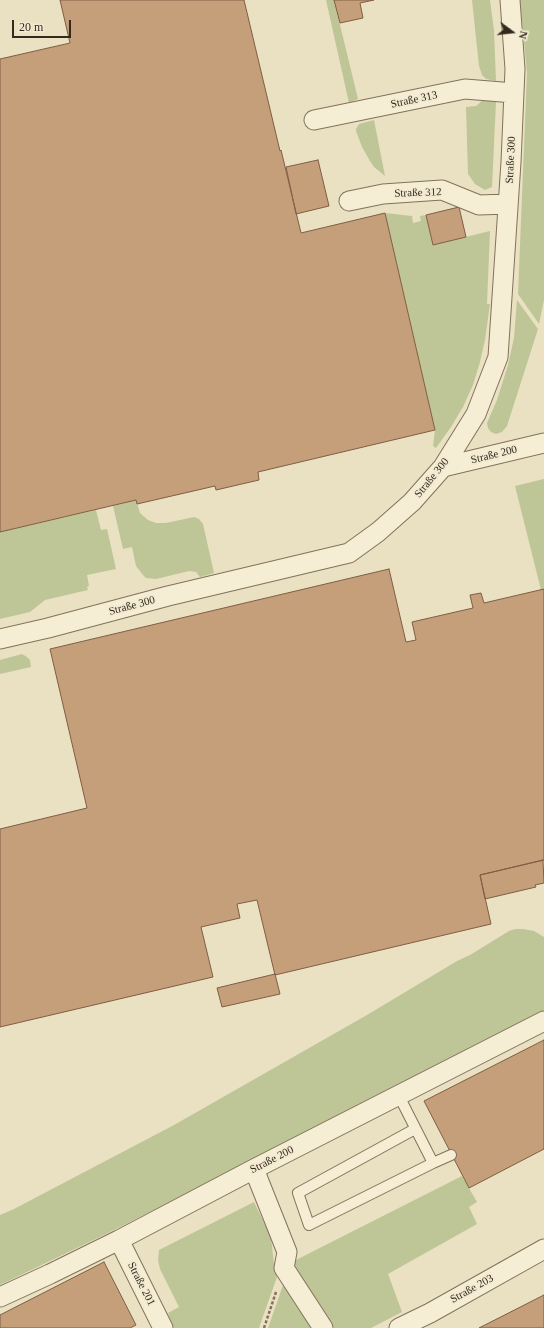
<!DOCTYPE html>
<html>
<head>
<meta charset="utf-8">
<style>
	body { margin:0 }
	#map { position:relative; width:544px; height:1328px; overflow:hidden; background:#eae0c2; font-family:Georgia,serif }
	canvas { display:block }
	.north { position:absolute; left:492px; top:12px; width:40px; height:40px; -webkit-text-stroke:3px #f2ead0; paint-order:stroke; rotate:105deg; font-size:11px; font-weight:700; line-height:16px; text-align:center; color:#33291e }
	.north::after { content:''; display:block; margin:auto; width:14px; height:18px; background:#33291e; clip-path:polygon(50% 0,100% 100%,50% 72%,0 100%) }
	.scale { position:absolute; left:12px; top:20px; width:59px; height:18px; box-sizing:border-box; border:2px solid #33291e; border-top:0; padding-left:5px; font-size:12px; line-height:14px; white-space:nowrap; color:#33291e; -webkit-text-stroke:3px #f2ead0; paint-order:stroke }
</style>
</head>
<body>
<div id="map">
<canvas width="544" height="1328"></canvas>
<div class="north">N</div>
<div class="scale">20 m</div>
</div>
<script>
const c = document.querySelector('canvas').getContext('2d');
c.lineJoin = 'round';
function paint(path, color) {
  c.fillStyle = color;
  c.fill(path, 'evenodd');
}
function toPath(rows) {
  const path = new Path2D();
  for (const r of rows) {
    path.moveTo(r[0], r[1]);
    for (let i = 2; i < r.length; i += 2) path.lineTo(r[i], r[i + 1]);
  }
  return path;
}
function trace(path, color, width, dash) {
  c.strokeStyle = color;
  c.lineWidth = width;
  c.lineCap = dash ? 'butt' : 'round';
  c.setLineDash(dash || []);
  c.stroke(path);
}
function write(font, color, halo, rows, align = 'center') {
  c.font = font + ' Georgia,serif';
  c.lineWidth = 3.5;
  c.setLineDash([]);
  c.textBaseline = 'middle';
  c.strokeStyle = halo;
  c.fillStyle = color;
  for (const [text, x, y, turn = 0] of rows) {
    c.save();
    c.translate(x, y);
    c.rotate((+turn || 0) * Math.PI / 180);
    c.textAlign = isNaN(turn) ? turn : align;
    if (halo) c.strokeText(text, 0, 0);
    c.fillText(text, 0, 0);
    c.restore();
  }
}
paint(toPath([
	[326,0,334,0,358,99,349,103],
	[472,0,490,0,494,31,496,81,486,79,482,75,479,66],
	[520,0,544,0,544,300,539,324,518,294,527,73],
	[484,99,492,100,496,102,492,187,485,190,475,184,468,174,466,107,476,106],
	[374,120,385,176,374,167,370,161,362,147,356,131,356,129,359,124],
	[385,213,412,216,413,223,421,221,420,216,426,215,433,245,490,231,487,304,490,304,485,340,480,362,473,385,463,407,451,427,436,448,433,446,435,430],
	[517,300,538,329,507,426,502,432,496,434,491,432,488,428,487,423,497,400,508,365,514,338],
	[544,479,544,589,541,590,515,486],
	[136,500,140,513,148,520,156,523,166,523,194,517,199,519,203,524,214,573,200,577,196,572,189,571,156,579,146,578,143,575,136,566,132,547,123,549,113,506],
	[96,510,101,530,107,529,116,569,87,575,89,586,87,587,88,590,45,600,30,612,0,619,0,532],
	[22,654,27,657,30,660,31,667,0,674,0,660],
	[515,929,523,929,534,931,544,937,544,1012,110,1232,0,1285,0,1215,14,1209,174,1125,367,1015,457,961,470,955,509,931],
	[462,1176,477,1202,469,1207,477,1224,388,1274,402,1312,371,1328,334,1328,294,1267,292,1262],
	[254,1202,271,1237,274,1265,277,1277,259,1328,174,1328,168,1313,179,1307,160,1269,158,1260,159,1250],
	[283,1285,311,1328,268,1328]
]), '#bec697');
const building = toPath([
	[60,0,244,0,280,151,281,150,301,233,385,213,435,430,258,472,259,480,216,490,215,486,137,504,136,500,0,532,0,59,70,43,60,0],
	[334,0,374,0,360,3,363,18,340,23,334,0],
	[318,160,329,206,296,214,286,167,318,160],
	[459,207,466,237,433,245,426,215,459,207],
	[389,569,406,642,416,640,412,622,473,608,470,595,481,593,484,603,544,589,544,860,480,875,491,924,275,975,257,900,237,904,240,918,201,927,213,977,0,1027,0,829,87,808,50,649,389,569],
	[543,860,544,883,535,885,536,887,485,899,480,875,543,860],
	[275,974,280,994,222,1007,217,988,275,974],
	[544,1040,544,1149,469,1188,424,1101,544,1040],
	[104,1262,136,1325,130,1328,0,1328,0,1315,104,1262],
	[544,1295,544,1328,479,1328,544,1295]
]);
paint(building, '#c59e7a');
trace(building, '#7f5e43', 1);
const service = toPath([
	[399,1096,433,1163,451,1155],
	[415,1129,298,1193,309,1225,433,1163]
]);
const minor = toPath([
	[314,120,465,89,514,93],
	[349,201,383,194,442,190,479,205,508,204],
	[443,467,544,443],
	[0,639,48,628,168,596,349,553,378,532,412,502,443,467,476,414,498,357,511,162,515,69,510,0],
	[254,1169,287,1252,284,1268,323,1328],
	[119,1240,163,1328],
	[0,1297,50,1274,119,1240,254,1169,544,1021],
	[399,1328,430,1313,544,1249]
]);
trace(service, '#82725b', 12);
trace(minor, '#82725b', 21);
trace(toPath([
	[264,1328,276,1292]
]), '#82725b', 2.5, [3, 2]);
trace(service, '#f5edd4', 10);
trace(minor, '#f5edd4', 19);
write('11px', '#33291e', '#f2ead0', [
	["Straße 313",414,100,-12],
	["Straße 300",511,160,-87],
	["Straße 312",418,193,-2],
	["Straße 200",494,455,-14],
	["Straße 300",432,478,-51],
	["Straße 300",132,606,-15],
	["Straße 200",272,1160,-27],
	["Straße 201",141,1284,63],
	["Straße 203",472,1289,-29]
]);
</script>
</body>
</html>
